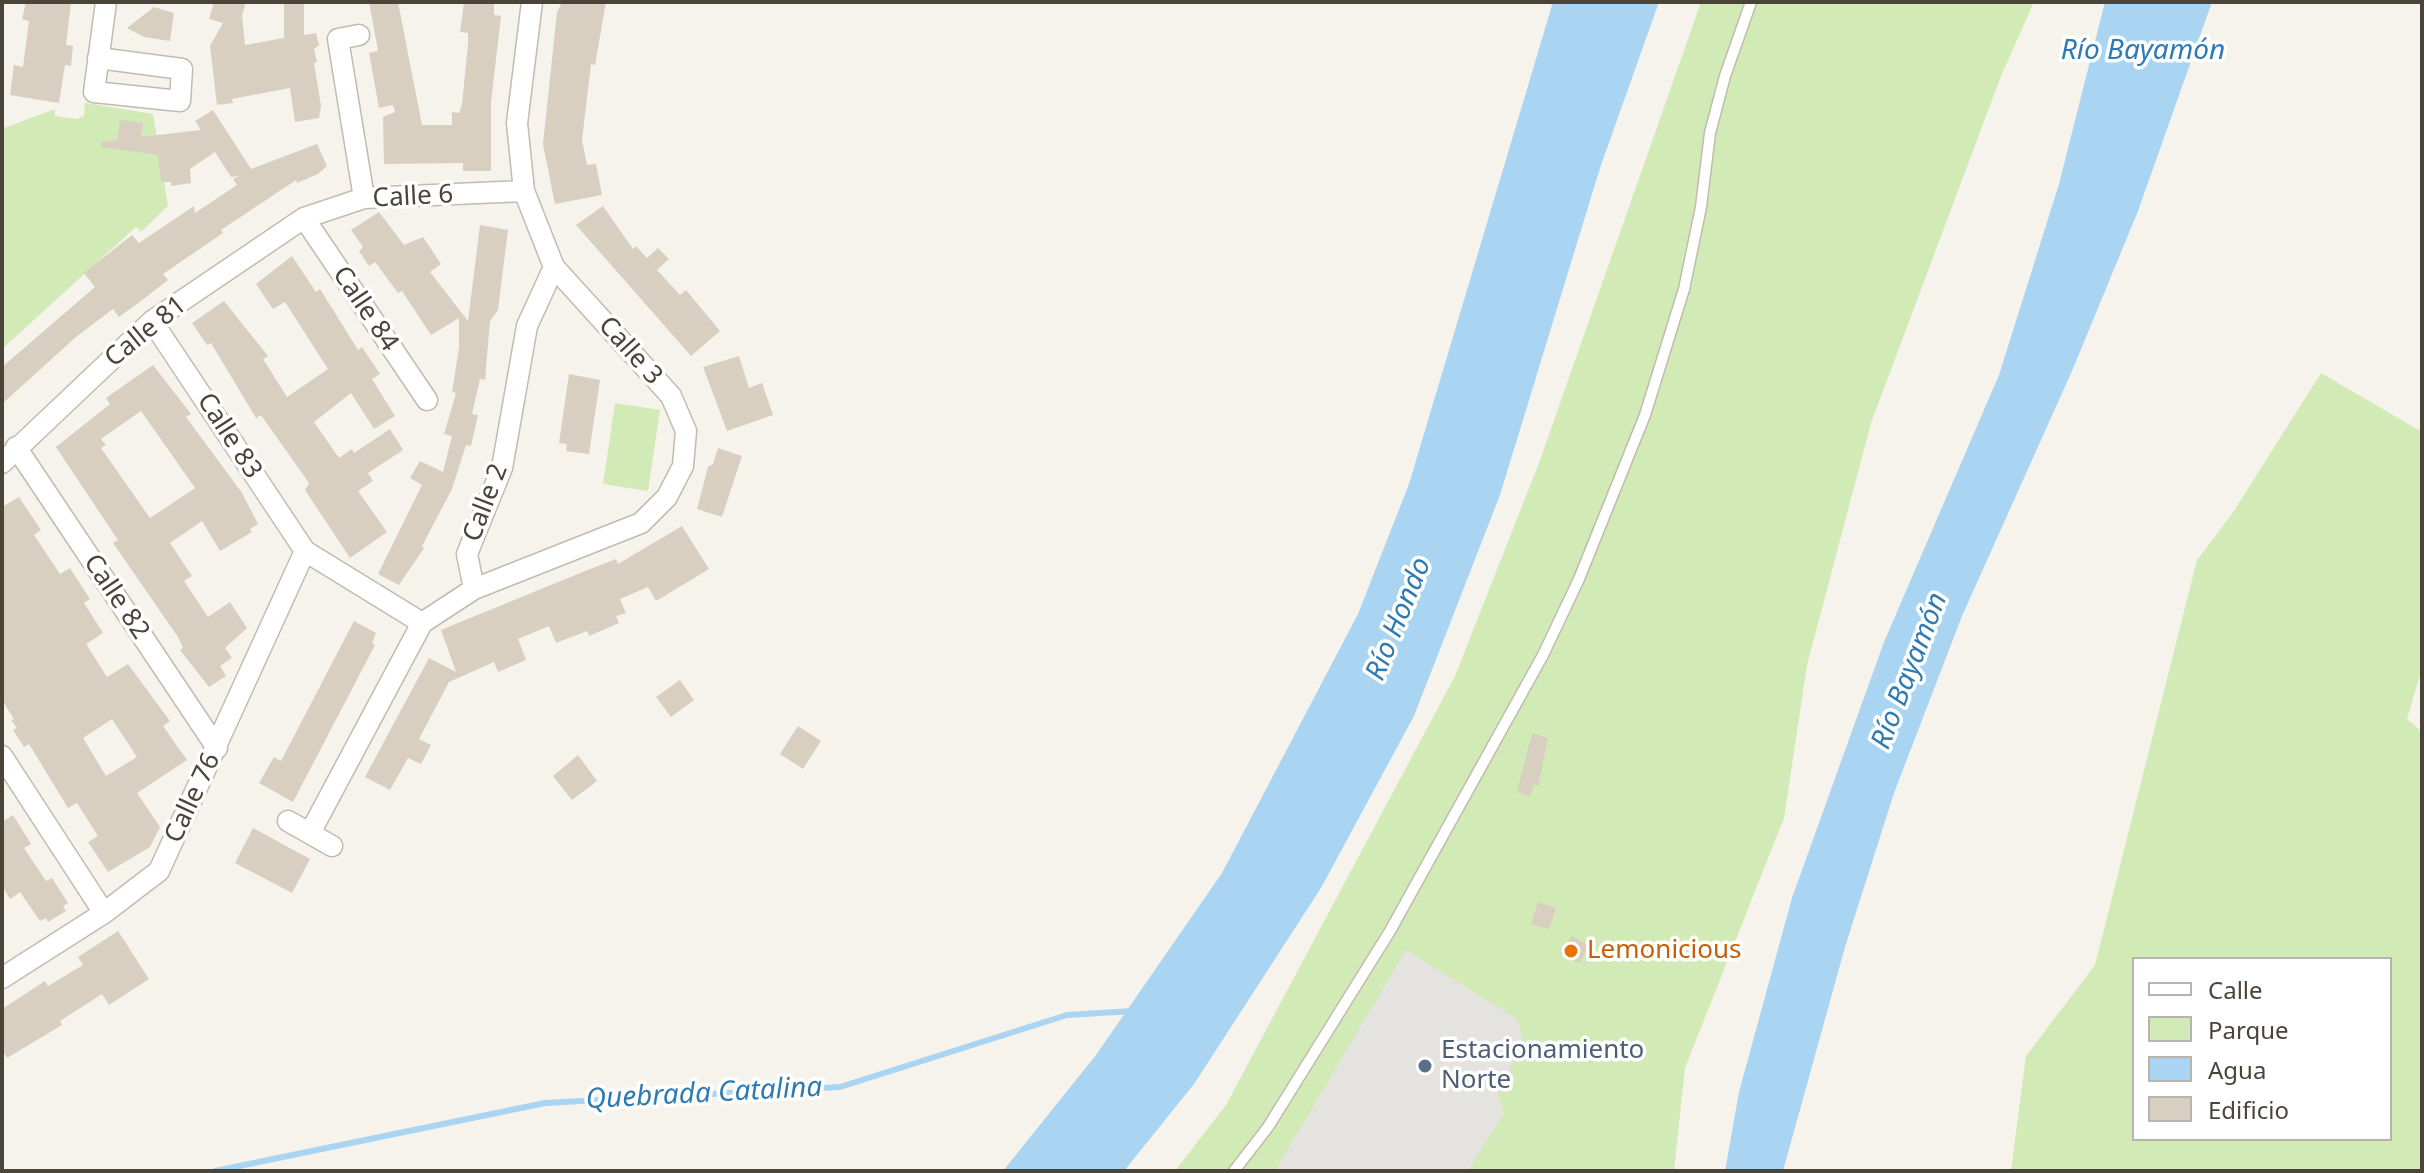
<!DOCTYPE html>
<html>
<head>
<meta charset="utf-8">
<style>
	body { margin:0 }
	#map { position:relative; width:2424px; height:1173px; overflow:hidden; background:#f6f3ec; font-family:"Noto Sans",sans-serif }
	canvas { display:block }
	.frame { position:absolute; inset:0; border:4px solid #4b4439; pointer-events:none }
	.legend { position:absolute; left:2132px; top:957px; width:260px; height:184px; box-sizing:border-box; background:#fff; border:2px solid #b7b4b0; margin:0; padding:10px 14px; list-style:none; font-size:24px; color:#4b4439 }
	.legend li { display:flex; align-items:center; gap:16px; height:40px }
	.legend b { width:40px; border:2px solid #b7b4b0 }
</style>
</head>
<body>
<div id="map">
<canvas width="2424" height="1173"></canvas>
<div class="frame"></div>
<ul class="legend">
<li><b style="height:10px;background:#fff"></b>Calle</li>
<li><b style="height:22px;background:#d2eab5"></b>Parque</li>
<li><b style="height:22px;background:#a9d4f2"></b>Agua</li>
<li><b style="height:22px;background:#d8cfc1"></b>Edificio</li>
</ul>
</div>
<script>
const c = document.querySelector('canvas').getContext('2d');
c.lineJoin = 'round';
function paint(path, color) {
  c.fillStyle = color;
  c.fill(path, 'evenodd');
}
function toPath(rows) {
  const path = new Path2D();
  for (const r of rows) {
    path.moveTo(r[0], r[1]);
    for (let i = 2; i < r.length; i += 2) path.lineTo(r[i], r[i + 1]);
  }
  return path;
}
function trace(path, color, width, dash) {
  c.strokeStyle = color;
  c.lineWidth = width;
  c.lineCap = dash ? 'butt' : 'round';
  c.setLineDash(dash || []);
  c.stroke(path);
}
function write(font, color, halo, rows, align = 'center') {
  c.font = font + ' "Noto Sans",sans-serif';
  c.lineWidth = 7;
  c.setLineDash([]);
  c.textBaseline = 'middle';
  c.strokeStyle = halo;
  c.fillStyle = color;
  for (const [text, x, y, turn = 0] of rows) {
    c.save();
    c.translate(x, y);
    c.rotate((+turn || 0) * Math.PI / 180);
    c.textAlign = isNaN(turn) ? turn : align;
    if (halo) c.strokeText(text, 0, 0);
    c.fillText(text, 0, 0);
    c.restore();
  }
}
paint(toPath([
	[1701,2,2034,2,2001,76,1871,423,1807,665,1784,818,1685,1068,1674,1171,1175,1171,1226,1105,1455,676,1539,463],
	[85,103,153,114,168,206,141,232,136,227,2,349,4,128,55,109,55,116,76,119,84,116],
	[2321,373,2422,432,2422,668,2407,719,2422,732,2422,1171,2011,1171,2026,1056,2095,965,2197,560,2232,514],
	[2134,959,2390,959,2390,1139,2134,1139],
	[615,403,660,410,648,491,603,484]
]), '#d2eab5');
paint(toPath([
	[1406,950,1514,1017,1520,1026,1523,1046,1497,1093,1504,1113,1468,1171,1275,1171]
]), '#e5e3e0');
paint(toPath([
	[1553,2,1659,2,1600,168,1500,495,1414,716,1321,888,1194,1084,1124,1171,1003,1171,1096,1055,1222,873,1358,614,1409,484],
	[2105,2,2212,2,2138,211,2072,371,1962,616,1894,793,1845,947,1783,1171,1725,1171,1739,1092,1792,898,1884,642,1999,375,2059,184]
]), '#a9d4f2');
trace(toPath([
	[215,1171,545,1103,840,1087,1067,1015,1133,1011]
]), '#a9d4f2', 6);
paint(toPath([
	[26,2,71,2,66,45,73,46,71,66,65,65,59,103,10,95,14,65,23,67,29,21,22,19],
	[214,2,246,2,242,15,245,45,284,38,284,2,304,2,304,35,316,33,319,45,314,49,317,62,314,63,321,106,319,118,295,122,290,88,232,99,233,103,217,105,210,46,223,23,209,19],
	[369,2,398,2,422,125,452,125,452,112,459,113,462,104,468,44,468,33,460,32,464,2,494,2,494,15,501,16,491,102,491,171,463,171,463,163,384,164,383,117,395,112,393,105,379,108,369,53,378,51],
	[562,2,606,2,595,65,591,64,582,140,587,165,596,164,602,195,555,204,543,144,557,12],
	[154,7,174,13,170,41,144,37,127,28],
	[213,110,251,169,317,144,327,166,318,174,297,183,296,180,221,230,223,233,163,274,168,280,145,298,119,317,113,309,76,337,2,404,2,367,95,287,84,273,132,235,139,243,194,206,195,213,237,185,233,179,239,176,231,177,215,152,190,169,191,183,171,186,171,182,161,182,158,155,101,147,101,142,117,140,120,120,143,123,141,137,201,130,195,121],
	[603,206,633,249,636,246,647,258,658,248,669,259,657,270,680,295,686,290,720,331,691,356,576,225],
	[379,212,404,245,423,237,441,264,430,272,468,321,480,225,508,230,498,310,490,321,485,380,480,379,472,414,478,415,471,446,466,445,452,489,422,546,424,548,399,585,378,574,422,485,410,478,420,461,443,472,452,436,444,434,456,393,452,392,459,348,459,318,431,335,402,291,398,293,375,262,369,266,359,251,363,247,351,230],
	[292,256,316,292,320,289,358,350,362,347,380,374,372,379,395,416,374,429,351,393,314,422,339,458,352,449,354,453,390,429,403,450,368,473,373,481,358,491,387,532,350,558,305,490,309,483,261,415,256,418,211,343,207,345,192,323,224,301,268,356,263,359,287,397,328,369,285,302,273,309,256,284],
	[739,356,749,388,762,383,773,415,727,431,703,367],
	[153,365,191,414,186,417,242,493,258,524,250,529,252,532,220,551,202,521,170,543,192,576,184,581,208,617,230,602,247,628,225,648,232,658,220,666,226,676,209,687,180,650,183,648,178,637,113,543,118,540,56,447,110,404,106,398],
	[141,411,195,488,150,518,101,448,106,445,101,439],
	[569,374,600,380,589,454,566,451,567,444,559,443],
	[718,448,742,456,722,517,697,509,708,467,713,464],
	[19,497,41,530,34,535,60,574,70,568,90,599,84,603,103,633,86,644,107,677,128,664,170,721,163,726,187,760,137,793,160,827,150,847,108,872,88,842,98,836,77,803,68,808,29,744,24,747,13,730,17,728,11,720,14,719,2,700,2,507],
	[112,719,137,757,106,776,83,738],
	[682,526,709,569,656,601,648,587,620,599,626,613,616,616,619,623,589,636,587,631,556,643,549,626,518,639,526,660,498,672,494,662,449,682,419,739,431,745,421,764,408,758,390,790,365,777,429,658,456,672,441,630,585,571,616,559,618,564],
	[354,621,376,633,372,643,375,645,293,802,259,783,274,757,281,761],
	[680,680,694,700,671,717,656,697],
	[798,726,821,741,803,769,780,754],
	[1532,733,1548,738,1538,786,1534,785,1530,796,1517,792],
	[578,755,597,781,572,800,553,776],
	[13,815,31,844,24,848,46,881,52,878,68,903,63,906,66,911,48,922,46,918,40,921,20,892,10,899,2,886,2,822],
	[253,828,310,859,292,893,235,863],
	[1538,902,1556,908,1549,929,1531,924],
	[118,931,149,979,109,1005,102,994,60,1021,62,1025,7,1058,2,1049,2,1009,45,981,48,986,83,965,78,957],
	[1572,936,1589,946,1579,963,1561,953]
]), '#d8cfc1');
const lane = toPath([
	[1234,1171,1268,1127,1390,931,1543,655,1579,579,1645,415,1684,289,1701,207,1710,133,1725,76,1751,2]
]);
const street = toPath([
	[359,35,338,39,364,198],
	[98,58,182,69,180,101,94,92,106,2],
	[304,218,427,400],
	[152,321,305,551,422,623],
	[16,447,217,748],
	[2,463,152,321,304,218,364,198,524,191],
	[474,589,467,554,502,468,527,326,554,267],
	[2,756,104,913],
	[288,821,332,846],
	[310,833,422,623,474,589,641,523,667,497,683,466,686,431,671,396,554,267,524,191,517,123,532,2],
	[2,978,104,913,159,871,305,551]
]);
trace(lane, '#c2bbae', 13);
trace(street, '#c2bbae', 23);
trace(lane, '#fff', 10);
trace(street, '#fff', 20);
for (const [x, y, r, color] of [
	[1571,951,8,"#e8710a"],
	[1425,1066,8,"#5c6f8a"]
]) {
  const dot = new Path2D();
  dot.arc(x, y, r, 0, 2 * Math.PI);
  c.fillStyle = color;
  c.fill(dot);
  trace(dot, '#fff', 3);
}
write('26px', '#4b4439', '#fff', [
	["Calle 6",413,197,-3],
	["Calle 84",365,309,56],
	["Calle 81",146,332,-39],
	["Calle 3",630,351,48],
	["Calle 83",229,436,57],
	["Calle 2",486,503,-69],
	["Calle 82",116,597,56],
	["Calle 76",193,798,-65]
]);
write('26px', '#c56008', '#fff', [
	["Lemonicious",1587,951]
], 'left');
write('26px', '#4e5e75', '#fff', [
	["Estacionamiento",1441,1051],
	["Norte",1441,1081]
], 'left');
write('italic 28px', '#2e7ab2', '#fff', [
	["Río Bayamón",2143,51],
	["Río Hondo",1399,619,-68],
	["Río Bayamón",1910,671,-69],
	["Quebrada Catalina",704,1094,-3]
]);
</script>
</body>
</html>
